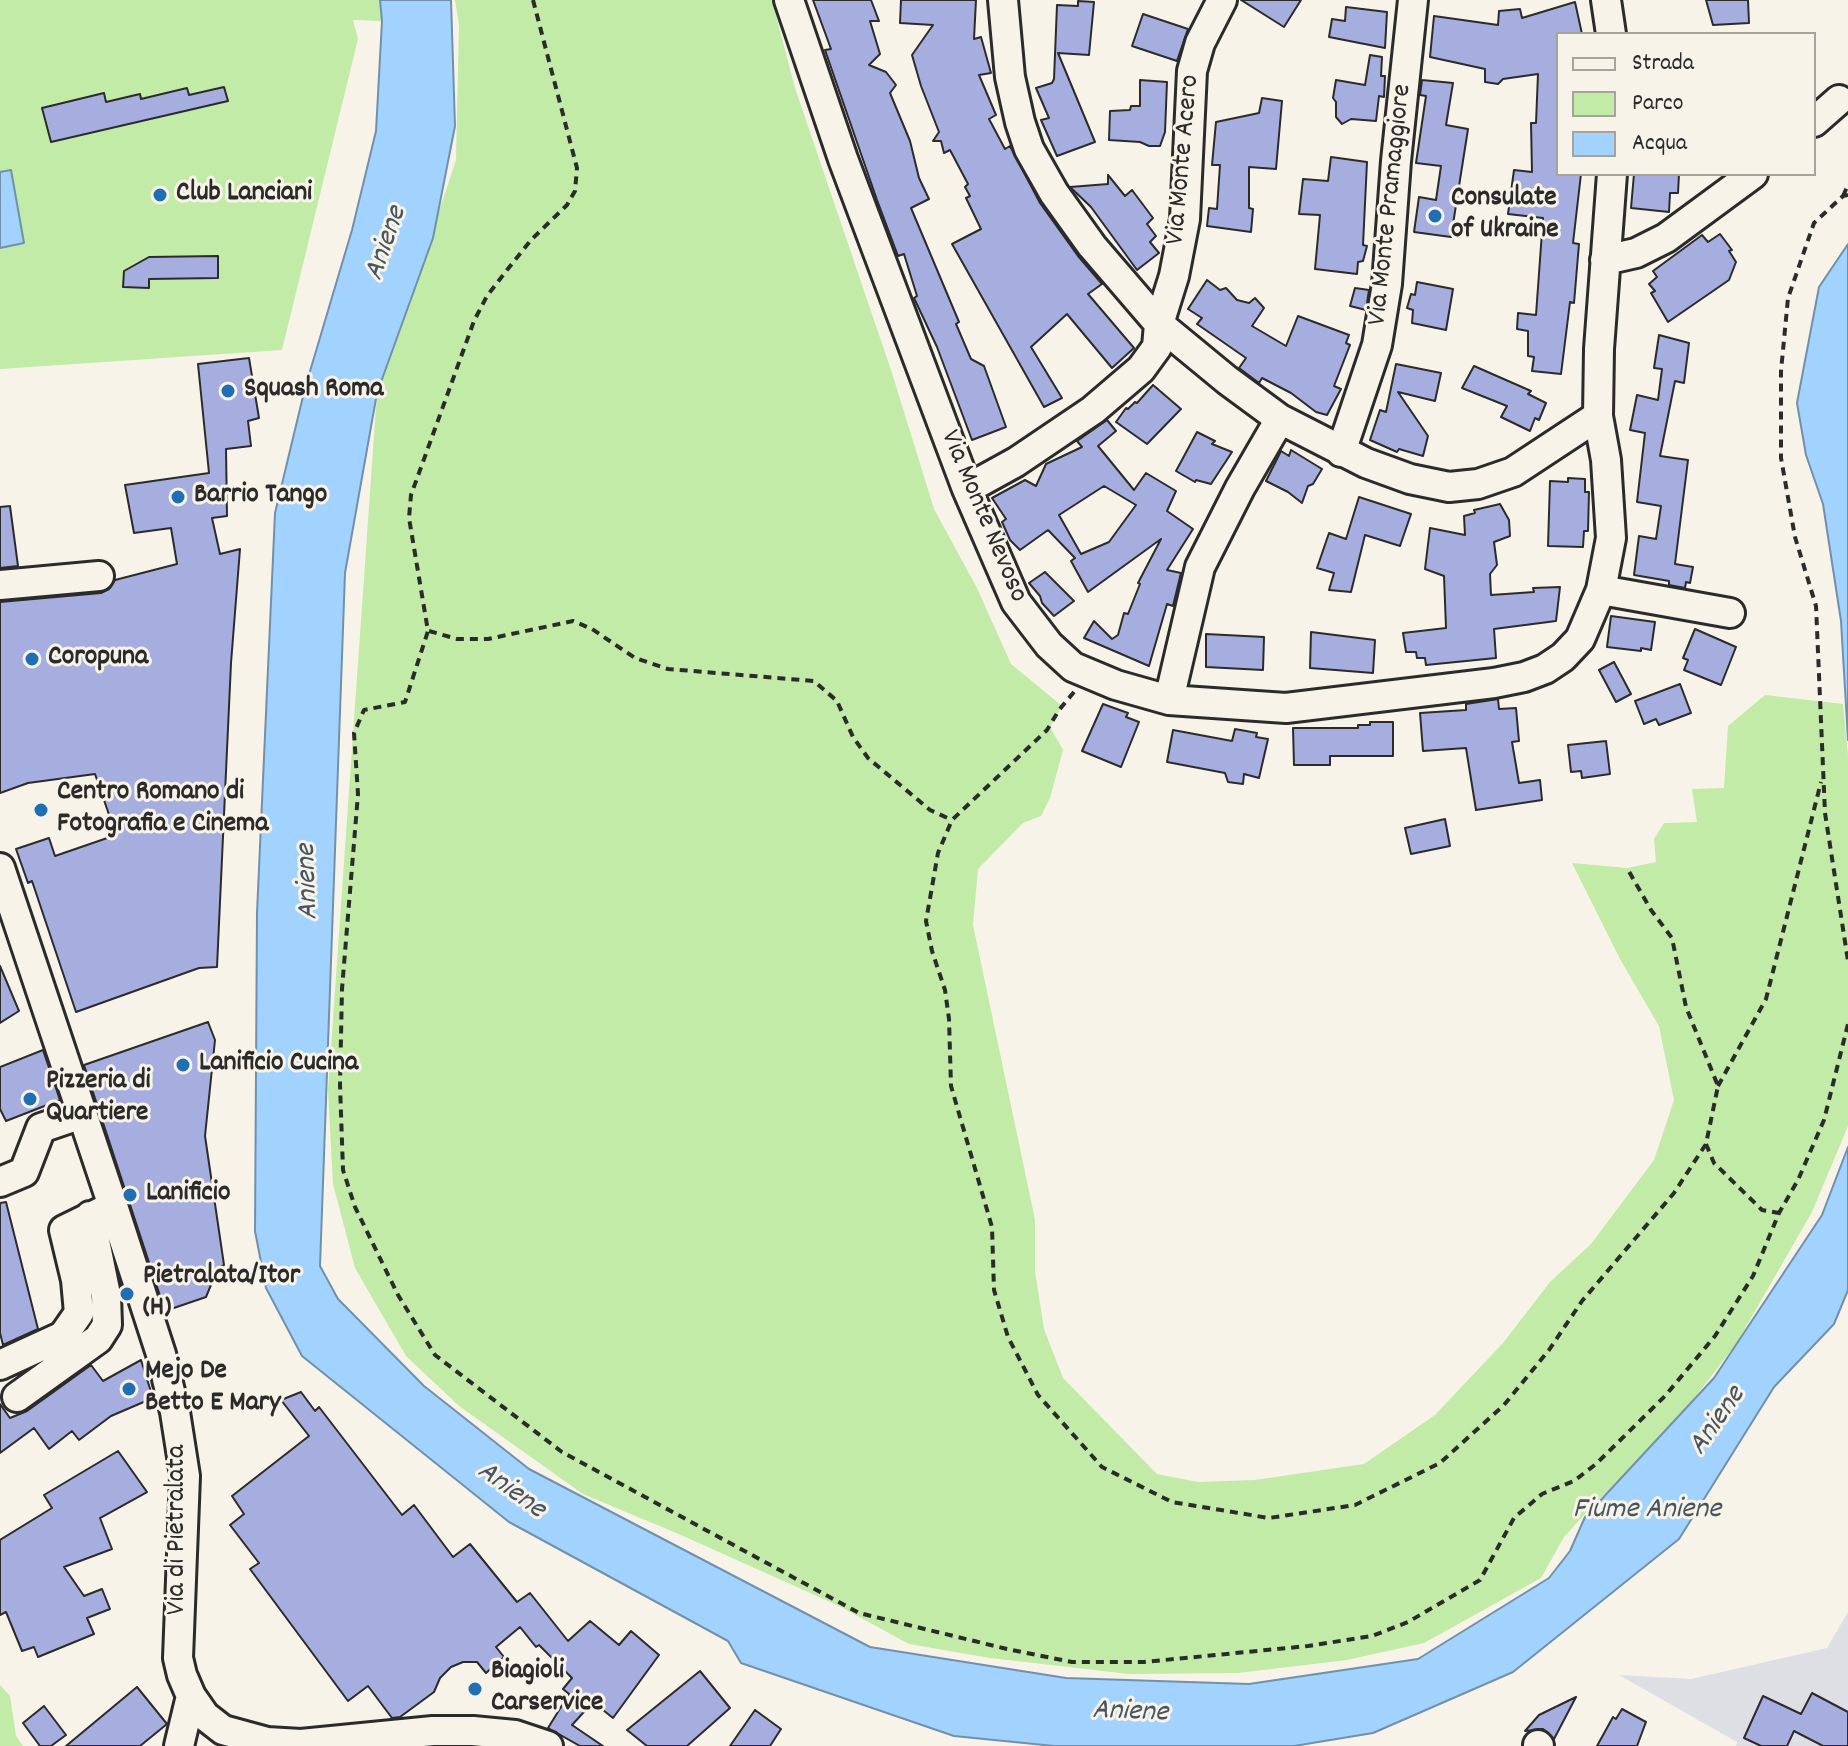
<!DOCTYPE html>
<html>
<head>
<meta charset="utf-8">
<style>
	body { margin:0 }
	#map { position:relative; width:1848px; height:1746px; overflow:hidden; background:#f7f3e8; font-family:Dekko,sans-serif }
	canvas { display:block }
	.legend { position:absolute; left:1556px; top:32px; width:260px; height:144px; box-sizing:border-box; background:#f7f3e8; border:2px solid #a5a39c; margin:0; padding:10px 14px; list-style:none; font-size:24px; color:#2b2b2b }
	.legend li { display:flex; align-items:center; gap:16px; height:40px }
	.legend b { width:40px; border:2px solid #a5a39c }
</style>
</head>
<body>
<div id="map">
<canvas width="1848" height="1746"></canvas>
<ul class="legend">
<li><b style="height:10px;background:#f7f3e8"></b>Strada</li>
<li><b style="height:22px;background:#c1eba7"></b>Parco</li>
<li><b style="height:22px;background:#a1d3fe"></b>Acqua</li>
</ul>
</div>
<script>
const c = document.querySelector('canvas').getContext('2d');
c.lineJoin = 'round';
function paint(path, color) {
  c.fillStyle = color;
  c.fill(path, 'evenodd');
}
function toPath(rows) {
  const path = new Path2D();
  for (const r of rows) {
    path.moveTo(r[0], r[1]);
    for (let i = 2; i < r.length; i += 2) path.lineTo(r[i], r[i + 1]);
  }
  return path;
}
function trace(path, color, width, dash) {
  c.strokeStyle = color;
  c.lineWidth = width;
  c.lineCap = dash ? 'butt' : 'round';
  c.setLineDash(dash || []);
  c.stroke(path);
}
function write(font, color, halo, rows, align = 'center') {
  c.font = font + ' Dekko,sans-serif';
  c.lineWidth = 6;
  c.setLineDash([]);
  c.textBaseline = 'middle';
  c.strokeStyle = halo;
  c.fillStyle = color;
  for (const [text, x, y, turn = 0] of rows) {
    c.save();
    c.translate(x, y);
    c.rotate((+turn || 0) * Math.PI / 180);
    c.textAlign = isNaN(turn) ? turn : align;
    if (halo) c.strokeText(text, 0, 0);
    c.fillText(text, 0, 0);
    c.restore();
  }
}
paint(toPath([
	[1848,1612,1848,1746,1736,1746,1737,1742,1619,1675,1691,1679,1827,1648]
]), '#dedee5');
paint(toPath([
	[0,0,380,0,382,21,353,20,358,39,282,350,0,369],
	[455,0,772,0,795,88,892,373,934,509,977,588,1011,664,1062,706,1050,727,1063,750,1050,798,1041,816,1023,823,978,869,973,925,1035,1220,1035,1271,1044,1329,1063,1378,1157,1474,1198,1482,1255,1480,1364,1464,1435,1415,1503,1343,1550,1282,1591,1244,1654,1160,1674,1100,1659,1026,1620,959,1572,863,1627,868,1656,862,1654,839,1664,823,1697,822,1692,789,1724,788,1728,726,1765,695,1843,704,1848,755,1848,1126,1812,1212,1736,1344,1668,1432,1594,1504,1564,1537,1541,1578,1424,1643,1347,1660,1238,1673,1129,1674,990,1658,909,1644,839,1606,681,1535,583,1494,459,1406,406,1356,355,1268,333,1184,328,1090,377,393,382,366,425,253,456,160,459,25],
	[0,1685,10,1696,16,1736,23,1746,0,1746]
]), '#c1eba7');
const water = toPath([
	[380,0,451,0,455,126,433,238,377,393,345,573,320,1266,338,1299,424,1386,529,1469,870,1647,1066,1678,1249,1684,1418,1659,1549,1578,1570,1551,1585,1517,1714,1378,1822,1215,1848,1147,1848,1290,1834,1324,1774,1387,1679,1539,1513,1672,1373,1733,1294,1746,1054,1746,954,1736,741,1663,728,1641,509,1522,302,1356,266,1288,255,1231,257,913,275,513,305,388,352,230,376,131,382,21,380,0],
	[11,170,24,243,0,248,0,172,11,170],
	[1848,244,1848,740,1841,621,1823,504,1806,455,1797,403,1819,287,1848,244]
]);
paint(water, '#a1d3fe');
trace(water, '#7290aa', 2);
const building = toPath([
	[813,0,871,0,879,21,870,21,880,54,869,65,886,72,896,85,890,93,910,141,919,178,929,199,911,208,959,322,956,324,971,359,984,366,1006,427,972,440,937,347,914,298,917,296,904,254,898,256,877,200,825,50,831,49,813,0],
	[901,0,976,0,974,39,981,37,991,73,979,75,996,115,989,119,1005,149,1010,146,1040,203,1078,256,1102,284,1088,294,1134,348,1112,368,1067,314,1031,347,1062,398,1044,407,952,244,981,229,966,198,970,196,965,187,968,184,950,150,944,153,941,141,933,141,939,132,921,86,912,55,933,25,900,23,901,0],
	[1241,0,1301,0,1284,27,1241,0],
	[1706,0,1748,0,1749,23,1713,25,1706,0],
	[1078,1,1094,2,1089,55,1058,53,1095,142,1057,156,1041,120,1049,118,1036,88,1052,83,1054,79,1057,5,1078,6,1078,1],
	[1575,2,1582,34,1558,34,1558,174,1581,174,1573,243,1579,244,1574,303,1570,302,1561,374,1532,371,1534,357,1528,356,1528,331,1517,329,1518,313,1536,315,1543,218,1508,214,1514,170,1532,172,1531,123,1536,123,1538,74,1503,79,1498,84,1485,82,1485,69,1430,57,1434,16,1498,25,1499,11,1520,9,1522,18,1575,2],
	[1346,7,1387,12,1385,48,1329,37,1332,19,1345,21,1346,7],
	[1143,14,1188,29,1177,61,1132,46,1143,14],
	[1370,55,1382,57,1381,76,1385,76,1384,97,1379,96,1376,121,1351,119,1342,124,1336,117,1336,102,1333,98,1336,80,1365,85,1370,55],
	[1140,80,1167,82,1165,132,1160,146,1149,146,1140,142,1109,140,1110,111,1130,110,1131,106,1140,106,1140,80],
	[1422,80,1453,83,1446,125,1468,129,1451,237,1414,232,1419,197,1436,200,1441,166,1416,163,1426,96,1420,95,1422,80],
	[224,87,228,101,51,142,42,108,104,93,106,102,140,94,141,99,187,88,189,95,224,87],
	[1262,98,1282,101,1276,169,1249,167,1249,208,1253,209,1251,232,1207,226,1209,208,1217,209,1220,165,1212,165,1216,122,1259,113,1262,98],
	[1331,157,1367,162,1363,245,1367,246,1363,261,1358,262,1357,274,1315,269,1320,215,1299,214,1303,179,1328,181,1331,157],
	[1634,174,1679,174,1678,193,1670,193,1669,212,1631,208,1634,174],
	[1108,175,1125,196,1132,190,1153,218,1147,224,1156,236,1150,242,1159,253,1137,270,1091,207,1070,187,1108,184,1108,175],
	[1720,234,1732,250,1729,251,1736,262,1729,280,1668,322,1651,293,1655,291,1649,284,1657,277,1653,271,1702,235,1708,242,1720,234],
	[218,256,218,278,149,279,149,288,123,287,124,271,149,257,218,256],
	[1207,280,1220,290,1226,288,1237,300,1249,303,1255,298,1264,308,1252,326,1286,346,1298,316,1349,335,1346,343,1350,345,1334,386,1341,389,1327,415,1316,412,1291,393,1262,378,1259,383,1239,368,1246,358,1197,324,1202,318,1188,309,1207,280],
	[1417,282,1453,289,1446,330,1412,323,1413,310,1407,308,1411,294,1415,295,1417,282],
	[1355,288,1369,290,1366,310,1350,306,1355,288],
	[1659,335,1689,343,1684,383,1675,381,1660,456,1688,460,1675,564,1693,567,1690,583,1686,582,1685,588,1669,585,1669,581,1634,575,1639,536,1656,539,1661,506,1637,502,1645,433,1630,430,1637,395,1658,400,1662,369,1654,368,1659,335],
	[249,358,259,418,248,421,251,446,226,449,227,516,212,518,220,554,240,549,231,663,217,967,199,968,76,1012,32,881,28,883,16,849,49,838,55,856,116,835,95,774,28,783,0,793,0,602,101,593,109,589,115,580,177,564,171,528,134,533,125,485,209,473,198,364,249,358],
	[1396,364,1441,373,1435,401,1398,392,1428,436,1423,456,1399,449,1397,452,1370,440,1380,410,1386,412,1396,364],
	[1474,366,1531,391,1528,394,1546,403,1539,420,1535,418,1530,431,1501,417,1507,406,1462,388,1474,366],
	[1153,385,1181,409,1147,444,1116,422,1126,408,1128,409,1135,402,1137,403,1153,385],
	[1107,420,1116,431,1098,446,1134,490,1146,473,1176,491,1167,511,1193,529,1167,570,1181,573,1173,606,1167,604,1149,666,1084,638,1094,621,1112,639,1118,635,1124,613,1128,614,1140,584,1138,583,1161,539,1088,592,1071,561,1075,558,1048,530,1020,550,1010,540,1002,522,1006,519,992,498,1025,480,1036,486,1046,464,1082,447,1077,441,1107,420],
	[1104,486,1136,505,1109,542,1081,554,1059,515,1104,486],
	[1197,432,1215,441,1212,444,1232,452,1211,484,1196,480,1195,482,1176,471,1197,432],
	[1291,450,1322,469,1313,484,1308,486,1302,503,1288,492,1266,481,1281,451,1289,456,1291,450],
	[1568,478,1585,479,1585,492,1589,492,1588,531,1584,531,1583,547,1548,546,1550,481,1568,482,1568,478],
	[1359,497,1411,514,1400,546,1365,535,1351,592,1329,590,1334,573,1317,568,1329,533,1346,539,1359,497],
	[1500,504,1509,520,1510,536,1494,542,1497,565,1490,574,1491,595,1534,592,1533,588,1560,587,1556,621,1494,629,1496,658,1426,665,1425,658,1417,658,1416,652,1406,652,1403,633,1446,628,1444,576,1425,569,1430,528,1465,535,1464,516,1475,513,1474,510,1500,504],
	[10,506,18,566,0,568,0,507,10,506],
	[1045,572,1074,601,1054,616,1042,603,1040,596,1029,583,1045,572],
	[1611,616,1655,622,1651,650,1641,648,1641,651,1607,647,1611,616],
	[1695,629,1736,647,1721,685,1684,670,1688,660,1683,658,1695,629],
	[1311,632,1375,640,1373,673,1310,668,1311,632],
	[1206,634,1264,637,1263,670,1206,667,1206,634],
	[1614,662,1631,694,1616,702,1599,670,1614,662],
	[1680,684,1691,713,1659,725,1656,719,1644,724,1635,701,1680,684],
	[1498,699,1499,709,1516,708,1519,741,1512,742,1519,783,1540,780,1542,800,1476,810,1466,748,1423,751,1420,713,1466,710,1466,704,1498,699],
	[1103,704,1128,713,1126,717,1139,722,1121,767,1082,751,1103,704],
	[1370,722,1393,722,1393,756,1330,756,1330,765,1294,765,1293,728,1358,728,1358,725,1370,725,1370,722],
	[1235,729,1257,733,1256,737,1268,739,1259,778,1244,774,1243,784,1228,782,1225,773,1167,762,1173,730,1232,741,1235,729],
	[1606,741,1610,774,1582,778,1581,771,1571,772,1568,745,1606,741],
	[1445,819,1450,846,1411,854,1405,828,1445,819],
	[0,966,19,1011,0,1023,0,966],
	[208,1022,215,1040,205,1136,224,1265,218,1268,206,1297,165,1311,84,1065,208,1022],
	[43,1050,60,1100,6,1121,0,1109,0,1067,43,1050],
	[6,1202,38,1329,3,1345,0,1333,0,1203,6,1202],
	[141,1360,153,1398,111,1416,79,1440,72,1431,49,1449,34,1428,0,1453,0,1404,10,1418,27,1411,91,1365,103,1381,141,1360],
	[301,1392,315,1411,319,1407,402,1515,414,1505,453,1557,470,1544,517,1602,530,1593,568,1641,590,1621,619,1645,631,1631,659,1655,613,1718,593,1702,572,1725,603,1746,580,1746,548,1728,569,1694,563,1689,572,1678,539,1645,536,1647,520,1627,496,1647,504,1657,486,1673,477,1662,463,1662,451,1667,440,1678,434,1692,400,1717,392,1718,368,1686,348,1701,250,1569,259,1563,230,1525,244,1514,232,1496,309,1436,281,1400,301,1392],
	[118,1451,147,1492,100,1518,112,1549,64,1567,84,1596,102,1589,110,1609,87,1618,94,1634,38,1657,34,1647,22,1651,6,1612,0,1615,0,1540,52,1508,44,1495,118,1451],
	[700,1671,730,1708,687,1746,647,1746,627,1730,700,1671],
	[137,1687,167,1724,140,1746,66,1746,137,1687],
	[1812,1693,1848,1712,1848,1746,1823,1746,1794,1731,1787,1746,1761,1746,1744,1738,1763,1696,1801,1714,1812,1693],
	[1576,1697,1554,1739,1543,1729,1525,1731,1539,1715,1576,1697],
	[44,1706,66,1735,51,1746,40,1746,23,1723,44,1706],
	[1622,1709,1646,1722,1637,1746,1597,1746,1613,1717,1616,1719,1622,1709],
	[755,1710,781,1729,770,1746,730,1746,755,1710]
]);
paint(building, '#a5aedf');
trace(building, '#2b2b2b', 2);
const minor = toPath([
	[789,0,843,159,967,489,1016,602,1049,645,1073,667,1116,685,1169,700,1286,708,1494,683,1524,677,1545,669,1563,657,1580,639,1601,590,1611,538,1606,460,1598,416,1599,349,1612,174],
	[1003,0,1010,77,1020,122,1029,149,1054,193,1092,246,1159,324,1227,380,1280,419,1366,463,1410,479,1449,487,1478,484,1513,472,1598,416],
	[1606,0,1611,34],
	[1814,122,1839,100],
	[1605,260,1636,253,1666,238,1753,174],
	[1341,452,1377,345,1387,284,1396,161,1413,0],
	[967,489,1016,462,1093,410,1141,369,1157,347,1159,324,1174,276,1185,219,1192,71,1200,43,1222,0],
	[0,585,99,576],
	[1601,590,1730,613],
	[1169,700,1200,567,1240,488,1280,419],
	[0,868,113,1206,161,1354,175,1412,185,1476,178,1658,182,1675,191,1696,205,1716,223,1730,267,1742,301,1744,433,1731,473,1731,515,1735,548,1746],
	[0,1182,24,1172,41,1128,82,1114],
	[0,1365,63,1336,79,1313,76,1280,64,1230,113,1206],
	[17,1397,98,1339,107,1325,106,1295,90,1216],
	[1538,1745,1539,1746],
	[179,1746,191,1696]
]);
trace(minor, '#2b2b2b', 34);
trace(toPath([
	[533,0,577,168,575,191,567,205,531,240,507,270,487,296,474,321,411,495,409,518,428,631,405,702,364,710,354,733,358,794,342,989,340,1085,343,1170,355,1207,398,1295,435,1355,562,1452,859,1613,1007,1649,1072,1662,1144,1662,1308,1646,1372,1636,1408,1622,1480,1580,1514,1518,1542,1494,1574,1481,1596,1464,1665,1396,1715,1336,1753,1276,1779,1213,1798,1180,1824,1120,1848,1024],
	[1848,195,1843,196,1814,223,1788,298,1781,371,1781,458,1795,537,1816,606,1825,813,1848,961],
	[1843,196,1848,185],
	[429,631,457,639,488,639,573,621,592,629,635,658,668,669,814,681,837,701,853,737,868,758,930,810,952,820],
	[1074,692,1059,710,1047,730,952,820,938,853,926,921,932,951,945,990,949,1019,951,1086,992,1227,994,1290,1008,1337,1038,1395,1102,1467,1172,1502,1269,1518,1355,1505,1440,1463,1504,1405,1549,1350,1582,1301,1674,1193,1706,1144,1718,1086,1686,1007,1672,938,1651,910,1627,868],
	[1718,1086,1766,999,1821,782],
	[1706,1144,1714,1163,1762,1210,1779,1213]
]), '#2b2b2b', 4, [8, 6]);
trace(minor, '#f7f3e8', 28);
for (const [x, y, r, color] of [
	[160,195,8,"#1f6fb2"],
	[1435,216,8,"#1f6fb2"],
	[228,391,8,"#1f6fb2"],
	[178,497,8,"#1f6fb2"],
	[32,659,8,"#1f6fb2"],
	[41,810,8,"#1f6fb2"],
	[183,1065,8,"#1f6fb2"],
	[30,1099,8,"#1f6fb2"],
	[130,1195,8,"#1f6fb2"],
	[127,1294,8,"#1f6fb2"],
	[129,1389,8,"#1f6fb2"],
	[475,1689,8,"#1f6fb2"]
]) {
  const dot = new Path2D();
  dot.arc(x, y, r, 0, 2 * Math.PI);
  c.fillStyle = color;
  c.fill(dot);
  trace(dot, '#f7f3e8', 3);
}
write('28px', '#2b2b2b', '#f7f3e8', [
	["Via Monte Acero",1185,160,-85],
	["Via Monte Pramaggiore",1392,205,-84],
	["Via Monte Nevoso",982,517,67],
	["Via di Pietralata",179,1530,-90]
]);
write('bold 28px', '#2b2b2b', '#f7f3e8', [
	["Club Lanciani",176,195],
	["Consulate",1451,200],
	["of Ukraine",1451,232],
	["Squash Roma",244,391],
	["Barrio Tango",194,497],
	["Coropuna",48,659],
	["Centro Romano di",57,794],
	["Fotografia e Cinema",57,826],
	["Lanificio Cucina",199,1065],
	["Pizzeria di",46,1083],
	["Quartiere",46,1115],
	["Lanificio",146,1195],
	["Pietralata/Itor",143,1278],
	["(H)",143,1310],
	["Mejo De",145,1373],
	["Betto E Mary",145,1405],
	["Biagioli",491,1673],
	["Carservice",491,1705]
], 'left');
write('italic 30px', '#485560', '#f7f3e8', [
	["Aniene",388,244,-71],
	["Aniene",310,882,-92],
	["Aniene",1719,1422,-55],
	["Aniene",510,1492,36],
	["Fiume Aniene",1647,1512],
	["Aniene",1130,1714,2]
]);
</script>
</body>
</html>
